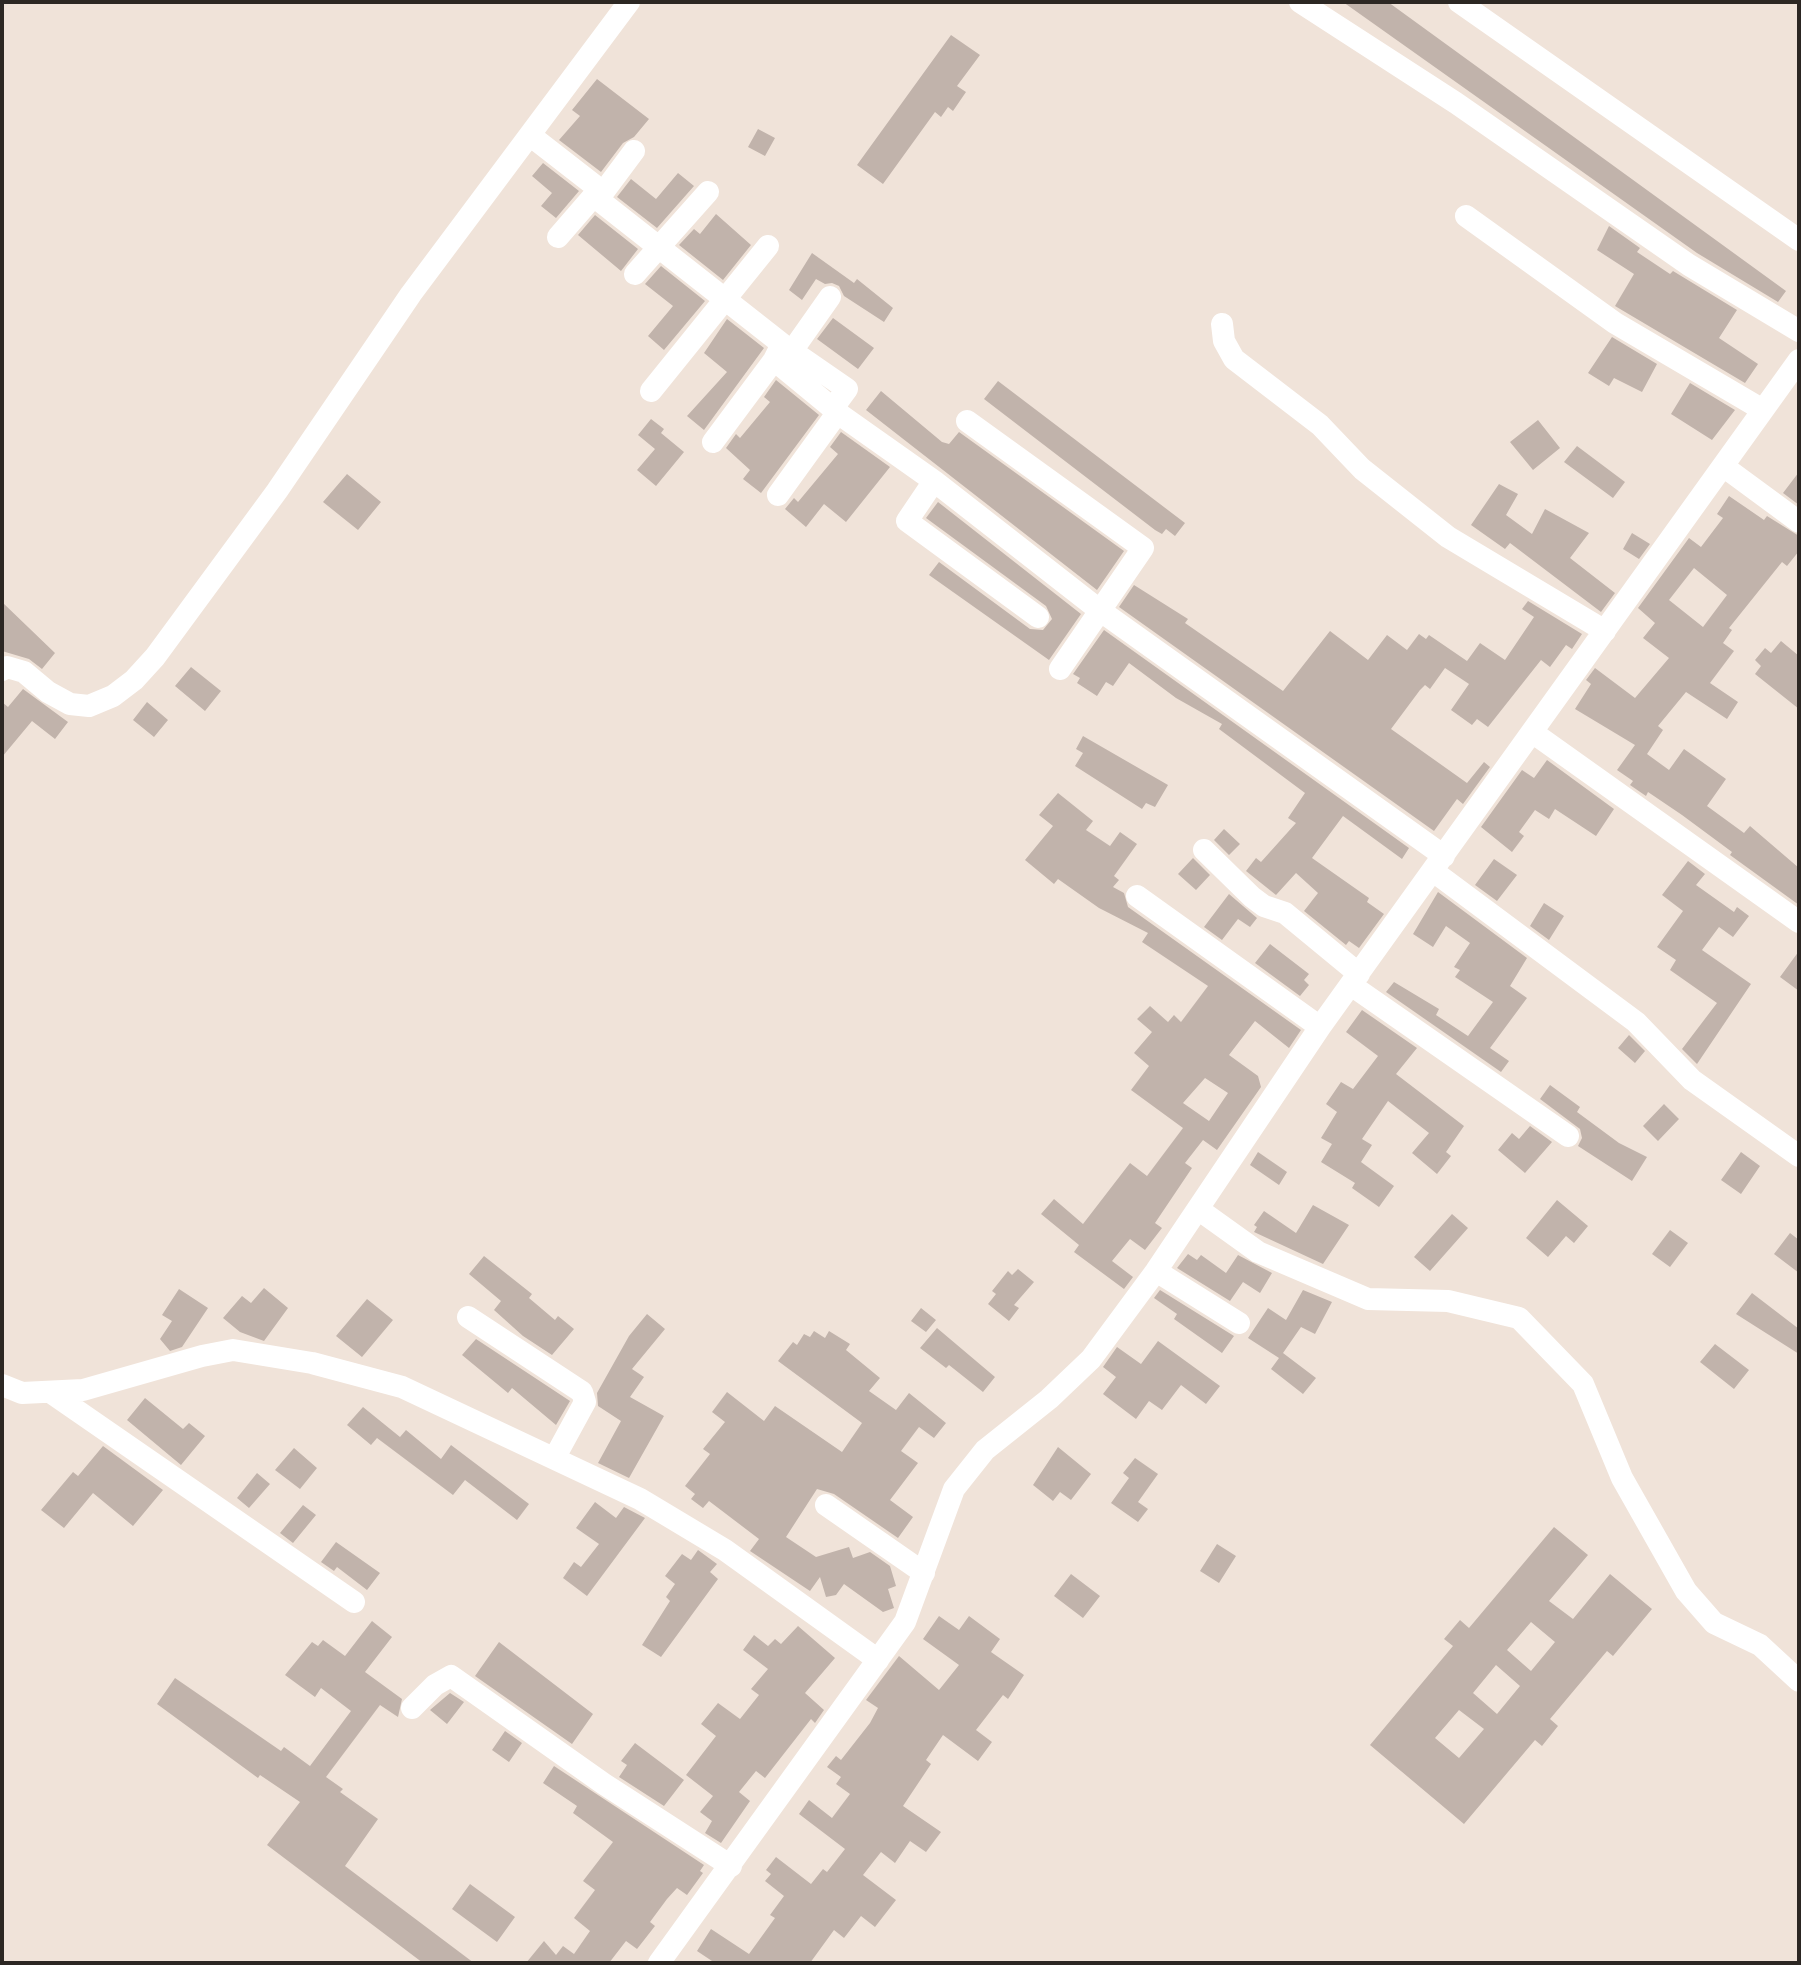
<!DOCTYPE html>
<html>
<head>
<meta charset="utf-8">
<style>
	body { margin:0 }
	#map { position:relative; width:1801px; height:1965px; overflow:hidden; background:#f0e3d9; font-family:Lato,sans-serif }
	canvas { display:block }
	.frame { position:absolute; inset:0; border:4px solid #2c2723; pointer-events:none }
</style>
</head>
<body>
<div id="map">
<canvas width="1801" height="1965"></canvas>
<div class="frame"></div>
</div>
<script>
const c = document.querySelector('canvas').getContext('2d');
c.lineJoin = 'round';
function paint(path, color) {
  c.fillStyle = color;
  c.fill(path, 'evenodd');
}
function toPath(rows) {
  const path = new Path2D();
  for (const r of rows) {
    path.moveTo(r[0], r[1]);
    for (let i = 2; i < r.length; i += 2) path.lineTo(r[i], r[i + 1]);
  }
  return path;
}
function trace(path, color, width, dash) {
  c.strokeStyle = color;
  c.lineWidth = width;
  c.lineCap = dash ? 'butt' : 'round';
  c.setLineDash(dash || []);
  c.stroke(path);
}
paint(toPath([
	[1343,2,1388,2,1786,291,1778,302,1697,253],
	[951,35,980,55,957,86,966,92,953,111,948,107,941,117,935,112,883,184,857,165],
	[597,79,649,119,634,137,623,143,601,172,559,140,580,116,572,110],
	[758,129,775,138,765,156,748,147],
	[543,163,579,191,556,218,541,206,552,193,532,176],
	[678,173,694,186,657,228,617,197,631,179,656,199],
	[716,214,751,245,723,280,679,245,694,229,700,234],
	[595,215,638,249,621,271,578,235],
	[1609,226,1640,248,1637,252,1670,274,1673,271,1737,310,1719,338,1758,364,1745,383,1615,306,1634,274,1597,250],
	[812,253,854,283,857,279,893,308,884,322,844,296,839,286,832,283,825,284,816,279,802,300,789,290],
	[661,266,705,301,664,350,648,336,673,306,645,284],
	[833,318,874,348,858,369,817,339],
	[727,319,764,348,704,430,687,416,727,372,704,353],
	[1612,337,1657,364,1642,392,1614,378,1609,386,1588,373],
	[776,380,819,415,761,493,743,479,750,470,726,448,736,434,740,438,770,402,764,397],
	[998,381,1185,523,1175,536,1166,529,1162,534,1155,530,984,399],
	[1690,383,1735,410,1712,440,1671,414],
	[881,391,942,442,949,444,959,432,1124,551,1097,590,866,410],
	[651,419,664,429,661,433,684,452,656,486,637,470,655,449,638,435],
	[1538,420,1560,448,1533,470,1510,442],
	[841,432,890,467,846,522,824,504,806,527,785,509,794,498,798,502,838,454,830,447],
	[1577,446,1625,482,1613,498,1564,462],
	[1799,472,1799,505,1783,493],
	[347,474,381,502,358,530,323,502],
	[1499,484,1518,494,1506,515,1532,534,1545,509,1589,533,1570,558,1615,593,1601,612,1510,543,1505,549,1471,525],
	[1729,496,1764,520,1767,516,1799,536,1799,551,1787,566,1782,562,1729,628,1732,630,1723,643,1734,651,1710,683,1738,702,1727,719,1686,692,1658,726,1663,730,1647,754,1669,770,1684,749,1726,779,1707,806,1744,833,1750,826,1799,868,1799,905,1730,855,1732,852,1682,815,1648,792,1646,796,1630,785,1633,781,1617,770,1635,745,1575,709,1591,684,1586,680,1595,668,1635,698,1669,658,1643,638,1655,623,1638,608,1689,538,1701,547,1723,518,1717,514],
	[1694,568,1727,595,1703,627,1669,600],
	[938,502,1081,614,1049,660,929,575,939,562,1030,629,1043,630,1052,619,1046,606,926,518],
	[1632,533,1650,544,1639,559,1623,549],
	[1134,585,1188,619,1185,623,1283,691,1330,631,1368,660,1387,635,1407,650,1419,634,1426,639,1429,635,1467,661,1480,643,1505,660,1534,617,1522,609,1528,601,1582,634,1572,649,1566,645,1550,667,1541,660,1488,727,1477,719,1472,725,1451,710,1469,684,1445,668,1430,689,1425,685,1420,690,1391,729,1467,783,1484,762,1490,767,1463,804,1457,799,1434,831,1119,607],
	[2,602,55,653,42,669,29,659,2,651],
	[1104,630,1409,848,1402,859,1343,816,1312,858,1369,898,1367,902,1384,914,1359,948,1349,941,1346,945,1304,911,1318,893,1296,873,1276,895,1246,871,1256,858,1261,862,1296,823,1288,818,1305,793,1219,729,1222,724,1176,698,1129,663,1113,686,1106,682,1097,696,1077,683,1080,678,1073,674],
	[1781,641,1799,656,1799,709,1755,674,1761,666,1755,660,1765,648,1771,653],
	[191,667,221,691,205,711,175,686],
	[23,689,68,722,55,739,32,721,2,757,2,702,8,707],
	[147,702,168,720,154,737,133,720],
	[1083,736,1168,785,1155,807,1146,803,1142,809,1075,766,1083,753,1076,749],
	[1547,760,1614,809,1596,836,1555,809,1549,819,1535,810,1519,832,1524,836,1512,852,1481,827,1522,770,1534,778],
	[1058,793,1093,821,1086,830,1110,846,1120,832,1137,844,1114,876,1119,880,1113,887,1124,893,1128,907,1301,1030,1289,1048,1255,1021,1229,1055,1258,1076,1261,1087,1217,1150,1203,1140,1185,1163,1192,1168,1155,1223,1162,1228,1145,1250,1130,1239,1112,1261,1133,1277,1124,1289,1074,1252,1079,1245,1041,1214,1054,1199,1083,1224,1130,1163,1147,1176,1183,1128,1131,1090,1149,1066,1134,1053,1152,1032,1137,1019,1150,1006,1168,1022,1174,1015,1181,1022,1208,986,1142,942,1148,933,1099,908,1058,879,1054,884,1025,860,1053,826,1039,815],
	[1205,1078,1228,1093,1209,1121,1183,1103],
	[1224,829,1240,844,1229,855,1214,840],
	[1193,858,1210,875,1196,890,1178,874],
	[1494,859,1517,875,1497,901,1475,885],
	[1688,861,1705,874,1696,885,1734,912,1737,907,1749,916,1733,937,1719,927,1702,950,1751,984,1697,1064,1682,1049,1717,1003,1670,970,1676,960,1657,947,1683,911,1662,895],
	[1438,892,1527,958,1510,986,1527,998,1490,1048,1509,1061,1501,1072,1386,992,1394,982,1439,1009,1436,1015,1468,1036,1493,1002,1455,977,1460,970,1454,967,1470,943,1446,926,1433,947,1413,934],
	[1229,894,1257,918,1250,927,1238,919,1222,940,1204,927],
	[1544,903,1564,916,1549,940,1530,926],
	[1270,944,1309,974,1304,980,1309,985,1300,996,1255,963],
	[1799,951,1799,991,1780,977],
	[1362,1010,1417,1048,1396,1074,1464,1126,1446,1152,1451,1156,1437,1174,1412,1153,1429,1133,1388,1101,1362,1139,1372,1145,1361,1162,1394,1186,1379,1207,1352,1188,1355,1183,1321,1162,1332,1144,1321,1138,1337,1112,1326,1104,1341,1082,1353,1089,1378,1056,1346,1032],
	[1629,1035,1645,1051,1635,1063,1618,1048],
	[1550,1085,1580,1107,1577,1112,1619,1143,1647,1157,1632,1181,1578,1146,1582,1138,1580,1129,1540,1099],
	[1664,1104,1679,1119,1658,1141,1643,1126],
	[1530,1126,1552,1142,1525,1173,1498,1150,1512,1133,1519,1139],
	[1258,1152,1287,1172,1279,1185,1250,1165],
	[1741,1152,1760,1166,1741,1194,1721,1180],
	[1557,1200,1588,1226,1574,1243,1566,1236,1548,1257,1526,1238],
	[1313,1205,1349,1225,1323,1264,1254,1232,1257,1227,1254,1225,1264,1211,1296,1233],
	[1452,1214,1468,1228,1430,1271,1414,1257],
	[1670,1230,1688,1243,1670,1267,1652,1254],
	[1790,1233,1799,1240,1799,1273,1774,1254],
	[1188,1254,1197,1260,1201,1255,1226,1273,1238,1255,1272,1273,1260,1293,1243,1282,1230,1301,1177,1268],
	[484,1256,532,1294,529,1298,555,1320,558,1316,574,1329,552,1355,523,1336,494,1310,501,1301,469,1274],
	[1018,1269,1034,1282,1014,1305,1019,1308,1009,1321,988,1304,996,1294,992,1291,1008,1271,1012,1275],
	[264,1288,288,1308,264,1341,240,1332,223,1318,242,1296,251,1303],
	[179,1289,208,1308,182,1347,170,1351,160,1339,172,1321,162,1315],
	[1160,1290,1234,1336,1222,1353,1174,1319,1177,1314,1154,1298],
	[1303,1290,1332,1302,1315,1334,1301,1327,1283,1353,1316,1378,1303,1394,1271,1369,1279,1358,1248,1338,1268,1308,1286,1320],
	[1752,1293,1799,1329,1799,1354,1736,1314],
	[367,1299,393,1320,362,1357,336,1336],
	[921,1308,936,1320,926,1332,911,1321],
	[647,1314,665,1329,632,1369,644,1377,630,1397,664,1416,629,1478,598,1463,621,1421,598,1406,597,1393,629,1336],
	[937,1328,995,1377,983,1392,949,1365,946,1368,920,1348],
	[814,1331,825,1338,829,1331,850,1344,846,1350,880,1378,869,1391,896,1410,909,1393,946,1423,934,1438,919,1427,901,1451,918,1463,890,1500,913,1517,898,1538,834,1494,817,1489,786,1537,816,1557,849,1547,853,1558,870,1552,890,1566,896,1586,888,1589,894,1608,883,1612,844,1584,836,1595,826,1597,820,1577,810,1591,750,1551,759,1539,709,1501,703,1508,691,1499,695,1494,685,1486,710,1454,703,1449,725,1422,712,1412,727,1392,764,1421,775,1406,842,1452,862,1423,778,1361,793,1342,797,1345,804,1334,810,1337],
	[476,1339,570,1401,556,1425,512,1388,508,1393,462,1355],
	[1158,1341,1220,1386,1206,1404,1181,1385,1162,1410,1149,1401,1136,1419,1103,1394,1116,1377,1103,1367,1117,1347,1141,1364],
	[1715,1344,1749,1370,1734,1389,1700,1362],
	[145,1398,183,1429,189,1423,205,1436,181,1465,127,1420],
	[363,1407,400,1437,406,1430,441,1459,451,1445,529,1504,517,1520,465,1480,453,1495,377,1438,371,1445,347,1425],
	[103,1446,163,1490,133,1526,93,1493,64,1528,41,1510,73,1472,78,1476],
	[1058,1447,1091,1474,1071,1500,1060,1492,1053,1501,1033,1485],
	[294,1448,317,1468,300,1489,275,1470],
	[1135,1458,1158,1474,1138,1502,1148,1509,1138,1522,1111,1503,1129,1478,1123,1473],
	[257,1473,270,1484,249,1508,237,1498],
	[595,1502,616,1518,624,1507,645,1518,587,1596,563,1578,574,1562,581,1567,599,1544,576,1528],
	[303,1505,316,1515,293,1543,280,1533],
	[1554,1527,1588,1555,1549,1601,1573,1619,1610,1574,1652,1609,1613,1656,1607,1651,1550,1719,1558,1726,1542,1746,1535,1740,1464,1824,1370,1745,1453,1646,1444,1639,1460,1620,1469,1628],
	[1531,1622,1555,1642,1531,1671,1507,1650],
	[1496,1665,1520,1686,1497,1714,1473,1693],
	[1459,1710,1484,1729,1459,1758,1435,1738],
	[336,1542,380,1573,367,1590,337,1567,334,1571,321,1562],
	[1217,1544,1236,1556,1219,1583,1200,1571],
	[698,1550,717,1564,710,1572,718,1579,661,1657,642,1645,670,1601,666,1597,675,1584,665,1576,682,1554,691,1560],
	[1071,1574,1100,1596,1083,1618,1054,1596],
	[939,1616,959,1630,969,1616,1000,1639,991,1652,1024,1675,1008,1699,1003,1695,976,1730,992,1742,978,1761,943,1735,926,1760,931,1764,903,1806,941,1832,926,1852,910,1841,895,1863,881,1852,863,1875,896,1900,875,1927,861,1916,844,1938,834,1930,810,1963,715,1963,697,1951,711,1929,749,1954,775,1918,770,1915,784,1896,765,1881,771,1874,766,1870,776,1857,811,1884,823,1869,827,1872,845,1849,799,1814,809,1800,832,1818,850,1794,836,1784,841,1777,827,1767,836,1756,841,1760,870,1723,878,1708,866,1700,899,1656,939,1690,959,1665,923,1639],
	[372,1621,392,1637,365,1672,402,1699,398,1717,380,1705,326,1777,343,1789,340,1792,378,1819,345,1866,474,1963,423,1963,267,1845,300,1802,260,1775,258,1778,157,1704,175,1678,281,1751,284,1747,310,1766,351,1711,321,1688,315,1697,285,1675,312,1642,318,1646,323,1640,345,1656],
	[798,1626,835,1658,805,1693,824,1710,815,1723,811,1719,765,1778,756,1771,739,1792,750,1801,721,1843,705,1833,712,1821,700,1812,713,1796,686,1775,716,1736,701,1724,718,1703,740,1719,759,1695,751,1689,768,1669,743,1650,754,1635,768,1646,775,1639,781,1644],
	[499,1642,593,1714,572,1744,475,1676],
	[450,1693,464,1702,447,1724,430,1710],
	[505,1731,522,1743,509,1762,492,1750],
	[635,1743,684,1780,664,1806,619,1777,627,1765,621,1761],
	[554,1766,704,1865,700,1871,703,1873,687,1895,677,1888,667,1899,650,1922,655,1926,637,1949,626,1941,609,1963,526,1963,544,1941,556,1955,563,1946,574,1954,590,1931,574,1918,595,1890,583,1881,613,1842,573,1813,577,1806,543,1783],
	[470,1884,515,1917,497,1942,452,1909]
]), '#c1b3ab');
trace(toPath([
	[1300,2,1456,103,1689,265,1799,331],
	[1459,2,1799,240],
	[531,136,594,185,600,201,782,344,774,360,842,416,934,481,1098,609,1444,856],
	[599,198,634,151],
	[1466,216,1615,323,1763,410],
	[558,237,597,192],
	[635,274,708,192],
	[1222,324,1224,341,1234,359,1320,425,1362,469,1448,537,1605,631],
	[782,344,792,351,830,297],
	[792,351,847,389,833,408],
	[651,391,768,246],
	[967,421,1143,548,1060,669],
	[713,442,774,360],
	[1723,466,1799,522],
	[934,481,907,521,1038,617],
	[778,495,838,412],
	[2,670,7,667,24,672,48,692,70,704,89,706,113,696,134,680,155,657,277,491,411,294,629,2],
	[1532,732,1799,922],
	[1204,850,1252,897,1264,906,1285,913,1359,974],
	[1433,871,1636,1022,1692,1080,1799,1156],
	[1137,896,1320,1027],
	[1351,985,1568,1136],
	[1198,1209,1258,1252,1368,1299,1448,1301,1519,1318,1583,1384,1622,1478,1686,1591,1714,1623,1760,1645,1799,1681],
	[1156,1271,1239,1323],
	[468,1317,582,1392,585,1402,555,1457],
	[2,1385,22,1393,83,1390,202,1356,233,1350,312,1363,402,1387,640,1499,725,1550,878,1660],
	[53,1394,354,1602],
	[826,1505,924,1573],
	[412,1708,435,1685,451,1676,604,1784,731,1866],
	[659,1963,905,1622,954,1489,985,1450,1049,1399,1091,1359,1156,1271,1320,1027,1799,360]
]), '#fff', 22);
</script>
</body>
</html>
